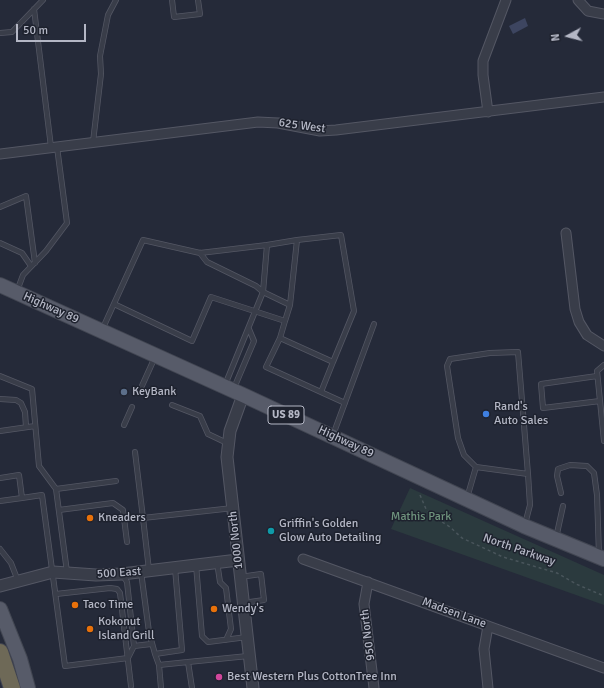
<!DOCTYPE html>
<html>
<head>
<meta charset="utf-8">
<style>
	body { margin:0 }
	#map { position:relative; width:604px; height:688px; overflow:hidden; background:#252a39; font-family:Signika,sans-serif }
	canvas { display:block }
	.north { position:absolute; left:548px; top:16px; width:40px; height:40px; -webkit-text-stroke:3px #1e222e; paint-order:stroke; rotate:263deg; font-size:11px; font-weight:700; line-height:16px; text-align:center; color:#b4b7c5 }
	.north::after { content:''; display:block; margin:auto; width:14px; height:18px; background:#b4b7c5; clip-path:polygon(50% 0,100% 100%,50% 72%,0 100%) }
	.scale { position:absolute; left:16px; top:24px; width:70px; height:18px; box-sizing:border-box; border:2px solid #b4b7c5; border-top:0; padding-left:5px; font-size:12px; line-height:14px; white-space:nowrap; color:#b4b7c5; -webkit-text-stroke:3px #1e222e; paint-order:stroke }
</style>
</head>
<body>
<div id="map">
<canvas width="604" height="688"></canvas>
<div class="north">N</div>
<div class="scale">50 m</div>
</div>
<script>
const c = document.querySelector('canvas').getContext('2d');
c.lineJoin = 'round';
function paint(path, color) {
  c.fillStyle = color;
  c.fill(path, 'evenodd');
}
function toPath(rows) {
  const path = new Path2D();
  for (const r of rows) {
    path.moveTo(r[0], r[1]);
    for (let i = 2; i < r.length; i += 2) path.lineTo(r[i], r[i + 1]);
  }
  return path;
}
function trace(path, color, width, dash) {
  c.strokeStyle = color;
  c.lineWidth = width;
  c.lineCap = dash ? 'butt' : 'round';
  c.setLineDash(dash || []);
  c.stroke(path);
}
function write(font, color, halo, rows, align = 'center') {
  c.font = font + ' Signika,sans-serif';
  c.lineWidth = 3;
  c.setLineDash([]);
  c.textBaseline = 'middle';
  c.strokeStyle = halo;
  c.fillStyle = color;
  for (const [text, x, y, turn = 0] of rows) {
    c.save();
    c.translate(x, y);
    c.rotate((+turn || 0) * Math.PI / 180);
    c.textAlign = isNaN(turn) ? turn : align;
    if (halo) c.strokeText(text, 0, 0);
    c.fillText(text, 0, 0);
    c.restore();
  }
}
paint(toPath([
	[410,488,604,575,604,605,391,529]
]), '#2b3a3e');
paint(toPath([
	[525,18,528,26,513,34,509,26]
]), '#3d4560');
const service = toPath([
	[172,0,174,17,200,14,198,0],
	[34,9,51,147],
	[0,33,12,32,43,0],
	[93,142,101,74,100,56,108,15,116,0],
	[0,207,26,196,35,263],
	[0,243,22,253,31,266],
	[200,253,207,262,256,286,263,292,290,305],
	[17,291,23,275,46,251,67,223,57,147],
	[114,304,192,341,211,297,285,321,280,338,266,367,345,403],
	[285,321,290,305,297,240],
	[102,330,143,240,200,253,267,245],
	[280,338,333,362,321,392],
	[604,365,597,371,604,441],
	[0,376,32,389,39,466,56,489,67,572],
	[597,376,541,384,543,408,600,401],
	[225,385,263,292,267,245,297,240,341,235,354,311,333,362],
	[141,388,155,357],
	[234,388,254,341,249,329],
	[0,399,16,400,21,403,25,412,26,427],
	[172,405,200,416,208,434,227,443],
	[124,425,132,407],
	[0,431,35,426],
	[333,435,374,324],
	[135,452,143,518,233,508],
	[0,478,19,475,22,498,42,495,65,666,128,658,134,646,127,582,122,574],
	[56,489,116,481],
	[561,493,557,476,558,469,570,465,587,466,594,473,597,495,599,555],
	[467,498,476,467],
	[0,501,22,498],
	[59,510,113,503,123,510,127,542],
	[143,518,149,570],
	[525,524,530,505,528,474,476,467,464,455,458,438,447,366,450,359,490,353,518,352,528,474],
	[556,538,563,506],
	[0,549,11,563,18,581],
	[217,562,220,582,226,588,231,629,226,640],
	[196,565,202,636,208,642,247,637],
	[141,572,149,632,155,654,182,650,175,568],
	[240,577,261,574,264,600,243,603],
	[56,594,110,588,117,589,120,593,131,686],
	[134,646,151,644],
	[155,654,159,665],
	[161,688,159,665,188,662],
	[192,688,188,662,248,656]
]);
const minor = toPath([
	[578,0,588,11,604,14],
	[488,112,483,75,483,61,506,0],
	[0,154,258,122,278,123,320,131,336,130,604,97],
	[566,233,575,309,579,322,587,335,604,346],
	[303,559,604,668],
	[368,582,364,604,374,688],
	[488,688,484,649,488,626]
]);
const tertiary = toPath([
	[243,395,230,431,227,457,253,688],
	[0,586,53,572,96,575,122,574,238,560]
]);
const primary = toPath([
	[0,285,243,395,524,526,604,559],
	[0,609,20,659,28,688]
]);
const motorway = toPath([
	[0,652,12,688]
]);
trace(service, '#545764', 6);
trace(minor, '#545764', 11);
trace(tertiary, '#545764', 13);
trace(primary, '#424652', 16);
trace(motorway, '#414451', 18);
trace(toPath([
	[420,495,426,509,433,516,450,527,462,538,503,557,557,573,576,584,604,596]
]), '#49555b', 1.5, [3, 3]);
trace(service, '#393d49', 4.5);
trace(minor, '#393d49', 9);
trace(tertiary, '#393d49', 11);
trace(primary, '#575b69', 14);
trace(motorway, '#6e6957', 16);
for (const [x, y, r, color] of [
	[124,392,4,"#5c6f8a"],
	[486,414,4,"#3f7fe0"],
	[90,518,4,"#e8710a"],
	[271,531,4,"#0f9aa8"],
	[75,605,4,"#e8710a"],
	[214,609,4,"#e8710a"],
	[90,629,4,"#e8710a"],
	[219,677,4,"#d1479c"]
]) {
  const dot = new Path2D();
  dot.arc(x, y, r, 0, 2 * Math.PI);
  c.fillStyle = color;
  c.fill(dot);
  trace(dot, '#1e222e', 1.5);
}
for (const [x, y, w] of [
	[286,415,36]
]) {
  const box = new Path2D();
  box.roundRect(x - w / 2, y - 9, w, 18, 3);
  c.fillStyle = '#1e222e';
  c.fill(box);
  trace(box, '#b4b7c5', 1);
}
write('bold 11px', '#b4b7c5', null, [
	["US 89",286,415]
]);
write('12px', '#b4b7c5', '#1e222e', [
	["625 West",302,126,8],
	["Highway 89",51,308,24],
	["Highway 89",346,442,25],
	["1000 North",236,540,-96],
	["North Parkway",519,550,19],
	["500 East",119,573,-4],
	["Madsen Lane",454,613,20],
	["950 North",368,635,-97]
]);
write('12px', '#b4b7c5', '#1e222e', [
	["KeyBank",132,392],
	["Rand's",494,407],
	["Auto Sales",494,421],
	["Kneaders",98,518],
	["Griffin's Golden",279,524],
	["Glow Auto Detailing",279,538],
	["Taco Time",83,605],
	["Wendy's",222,609],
	["Kokonut",98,622],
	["Island Grill",98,636],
	["Best Western Plus CottonTree Inn",227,677]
], 'left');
write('12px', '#6e937d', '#1e222e', [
	["Mathis Park",421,517]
]);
</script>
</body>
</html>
